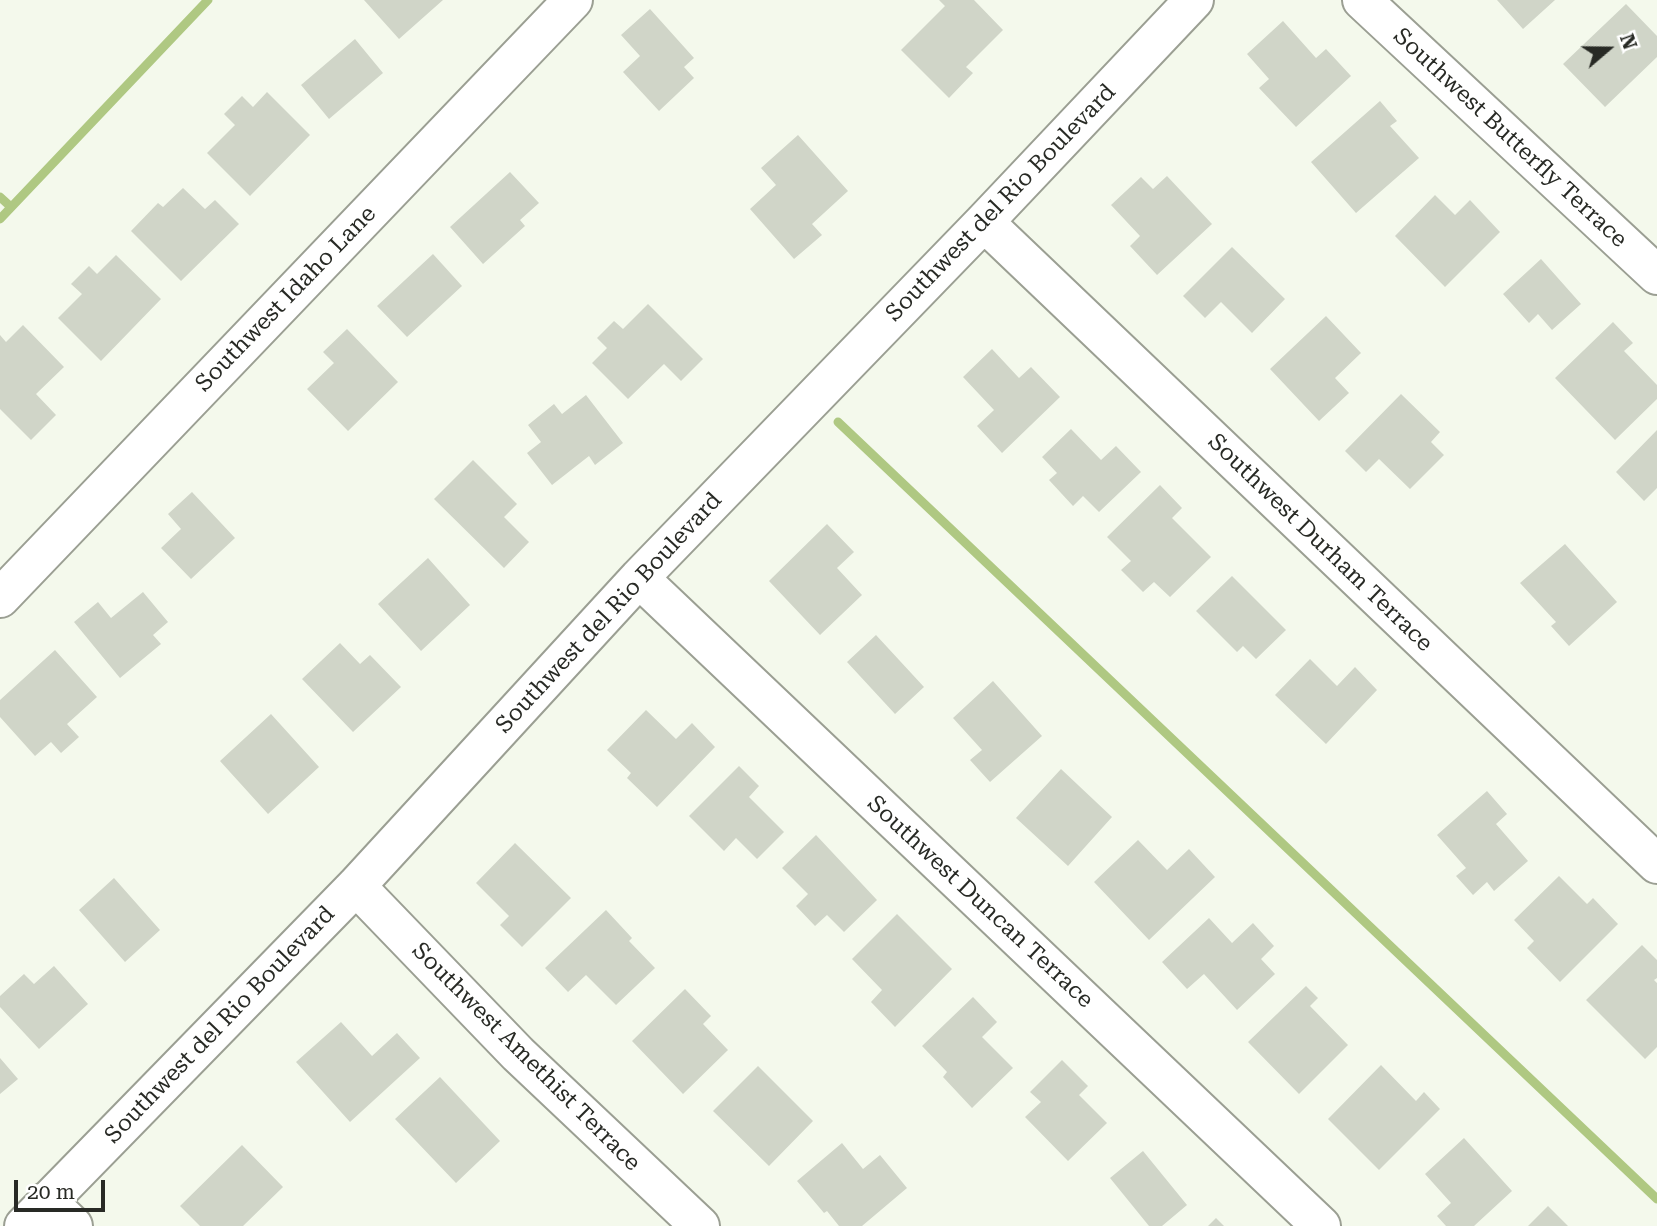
<!DOCTYPE html>
<html>
<head>
<meta charset="utf-8">
<style>
	body { margin:0 }
	#map { position:relative; width:1657px; height:1226px; overflow:hidden; background:#f4f9ec; font-family:"Roboto Serif",serif }
	canvas { display:block }
	.north { position:absolute; left:1573px; top:14px; width:70px; height:70px; -webkit-text-stroke:5px #fff; paint-order:stroke; rotate:70deg; font-size:19px; font-weight:700; line-height:28px; text-align:center; color:#282a25 }
	.north::after { content:''; display:block; margin:auto; width:24px; height:32px; background:#282a25; clip-path:polygon(50% 0,100% 100%,50% 72%,0 100%) }
	.scale { position:absolute; left:14px; top:1180px; width:91px; height:32px; box-sizing:border-box; border:4px solid #282a25; border-top:0; padding-left:9px; font-size:21px; line-height:24px; white-space:nowrap; color:#282a25; -webkit-text-stroke:5px #fff; paint-order:stroke }
</style>
</head>
<body>
<div id="map">
<canvas width="1657" height="1226"></canvas>
<div class="north">N</div>
<div class="scale">20 m</div>
</div>
<script>
const c = document.querySelector('canvas').getContext('2d');
c.lineJoin = 'round';
function toPath(rows) {
  const path = new Path2D();
  for (const r of rows) {
    path.moveTo(r[0], r[1]);
    for (let i = 2; i < r.length; i += 2) path.lineTo(r[i], r[i + 1]);
  }
  return path;
}
function trace(path, color, width, dash) {
  c.strokeStyle = color;
  c.lineWidth = width;
  c.lineCap = dash ? 'butt' : 'round';
  c.setLineDash(dash || []);
  c.stroke(path);
}
function paint(path, color) {
  c.fillStyle = color;
  c.fill(path, 'evenodd');
}
function write(font, color, halo, rows, align = 'center') {
  c.font = font + ' "Roboto Serif",serif';
  c.lineWidth = 7;
  c.setLineDash([]);
  c.textBaseline = 'middle';
  c.strokeStyle = halo;
  c.fillStyle = color;
  for (const [text, x, y, turn = 0] of rows) {
    c.save();
    c.translate(x, y);
    c.rotate((+turn || 0) * Math.PI / 180);
    c.textAlign = isNaN(turn) ? turn : align;
    if (halo) c.strokeText(text, 0, 0);
    c.fillText(text, 0, 0);
    c.restore();
  }
}
trace(toPath([
	[0,197,11,207],
	[0,219,208,0],
	[838,422,1657,1199]
]), '#afc882', 9);
paint(toPath([
	[364,0,443,0,399,39],
	[939,0,974,0,1003,30,966,67,973,73,949,98,901,50,945,6],
	[1497,0,1555,0,1523,29],
	[1626,4,1657,36,1657,57,1605,107,1563,64],
	[650,9,694,58,684,67,694,78,659,111,623,72,640,56,621,35],
	[1283,21,1316,58,1326,49,1351,76,1296,127,1259,88,1269,79,1247,54],
	[355,39,383,73,329,119,301,85],
	[267,92,310,135,250,196,207,153,235,125,224,114,242,96,253,107],
	[1380,101,1397,121,1390,126,1419,158,1356,213,1311,162],
	[798,135,848,191,812,224,822,235,794,259,750,209,776,185,761,168],
	[510,172,539,203,520,220,525,226,483,264,450,227],
	[1167,176,1212,224,1157,275,1130,246,1140,236,1111,205,1141,177,1153,189],
	[183,188,205,209,215,200,239,224,181,281,131,231,158,203,163,207],
	[1435,195,1455,215,1470,200,1500,232,1445,287,1395,236],
	[1232,247,1285,299,1252,333,1221,302,1205,318,1183,296],
	[433,254,462,286,407,337,377,306],
	[116,255,161,299,101,361,58,318,82,294,71,284,89,266,97,274],
	[1541,259,1581,304,1552,330,1538,314,1529,323,1503,294],
	[648,304,703,359,681,381,664,364,628,399,592,363,607,348,597,338,614,321,623,329],
	[1326,316,1361,353,1335,378,1349,393,1319,421,1270,369],
	[1613,322,1633,343,1624,351,1657,385,1657,399,1615,440,1555,378],
	[23,325,64,367,36,394,56,415,31,440,0,409,0,335,6,342],
	[347,329,398,382,348,431,307,389,334,363,323,352],
	[992,349,1019,378,1031,367,1060,397,1002,453,977,426,994,410,963,377],
	[1401,394,1440,432,1431,442,1444,455,1410,489,1379,459,1366,472,1345,451],
	[586,395,623,443,595,465,589,456,552,485,527,453,541,442,528,425,554,404,562,414],
	[1071,429,1101,460,1116,446,1141,472,1099,512,1083,496,1073,506,1049,480,1057,473,1042,457],
	[1657,430,1657,488,1644,501,1616,472],
	[473,460,517,504,504,517,529,542,504,568,434,499],
	[1160,485,1182,508,1172,518,1211,557,1170,597,1154,582,1143,592,1121,570,1131,561,1107,537],
	[192,492,235,538,191,579,161,548,181,529,168,514],
	[827,524,854,552,837,568,862,595,820,635,769,581],
	[1565,544,1617,602,1569,646,1551,626,1556,622,1520,583],
	[428,558,470,605,421,651,378,604],
	[1232,576,1286,630,1256,659,1243,646,1237,652,1196,611],
	[143,592,168,622,153,635,161,644,120,678,74,622,98,602,111,618],
	[876,635,924,687,895,714,847,662],
	[340,643,360,664,370,655,401,687,353,732,302,679],
	[55,650,97,697,67,724,79,737,61,753,51,742,35,756,0,717,0,700],
	[1310,659,1337,686,1355,667,1377,690,1326,744,1275,695],
	[993,681,1042,736,990,782,970,760,982,750,953,718],
	[646,710,676,739,692,723,715,747,657,807,627,778,631,773,607,750],
	[271,714,319,767,268,814,220,761],
	[739,766,759,786,749,797,784,832,757,859,736,838,724,851,689,816],
	[1061,769,1112,817,1068,866,1016,818],
	[1487,791,1507,814,1496,824,1528,861,1494,891,1487,882,1473,895,1456,876,1466,868,1437,835],
	[816,835,877,900,844,932,827,915,815,926,796,906,808,894,782,868],
	[1138,840,1167,870,1189,849,1215,877,1149,940,1094,882],
	[515,843,571,898,522,947,500,925,509,916,476,883],
	[1559,876,1587,904,1593,898,1618,924,1560,982,1527,948,1534,941,1514,920],
	[114,878,160,930,125,962,79,910],
	[606,910,632,938,629,941,655,968,616,1005,586,975,568,992,545,968],
	[897,914,952,969,895,1027,871,1002,882,990,852,959],
	[1209,918,1232,943,1253,923,1274,946,1261,959,1275,974,1237,1010,1204,974,1187,989,1162,962],
	[1642,945,1657,960,1657,978,1654,980,1657,983,1657,1047,1645,1059,1586,1000],
	[54,966,88,1004,39,1049,0,1007,0,996,24,974,34,984],
	[1306,986,1318,998,1310,1006,1348,1045,1299,1094,1248,1042],
	[685,989,711,1016,703,1024,728,1050,683,1094,632,1041],
	[973,997,997,1022,982,1037,1013,1068,972,1108,943,1077,947,1072,922,1046],
	[341,1022,372,1056,397,1033,420,1058,350,1122,296,1062],
	[0,1058,18,1079,0,1094],
	[1062,1060,1088,1086,1079,1095,1107,1123,1068,1161,1025,1117,1041,1102,1030,1092],
	[1381,1065,1416,1101,1424,1092,1440,1109,1379,1170,1328,1119],
	[758,1066,813,1121,769,1166,713,1111],
	[440,1077,500,1141,456,1183,395,1119],
	[1464,1138,1512,1191,1474,1226,1446,1226,1437,1216,1451,1203,1425,1174],
	[842,1143,863,1169,880,1155,907,1188,862,1226,839,1226,827,1211,824,1213,797,1181],
	[242,1145,283,1187,243,1226,200,1226,180,1206],
	[1143,1151,1187,1205,1162,1226,1149,1226,1110,1178],
	[1548,1206,1568,1226,1528,1226],
	[1216,1218,1224,1226,1208,1226]
]), '#d0d5c8');
const minor = toPath([
	[1362,0,1657,275],
	[984,222,1657,864],
	[639,578,1321,1226],
	[0,598,573,0],
	[356,886,518,1054,700,1226],
	[47,1201,73,1226],
	[24,1226,356,886,639,578,984,222,1194,0]
]);
trace(minor, '#9b9f93', 42);
trace(minor, '#fff', 38);
write('23px', '#282a25', '#fff', [
	["Southwest Butterfly Terrace",1510,138,43],
	["Southwest del Rio Boulevard",1001,203,-46],
	["Southwest Idaho Lane",286,299,-46],
	["Southwest Durham Terrace",1320,543,44],
	["Southwest del Rio Boulevard",609,613,-47],
	["Southwest Duncan Terrace",980,902,43],
	["Southwest del Rio Boulevard",220,1025,-46],
	["Southwest Amethist Terrace",526,1057,45]
]);
</script>
</body>
</html>
